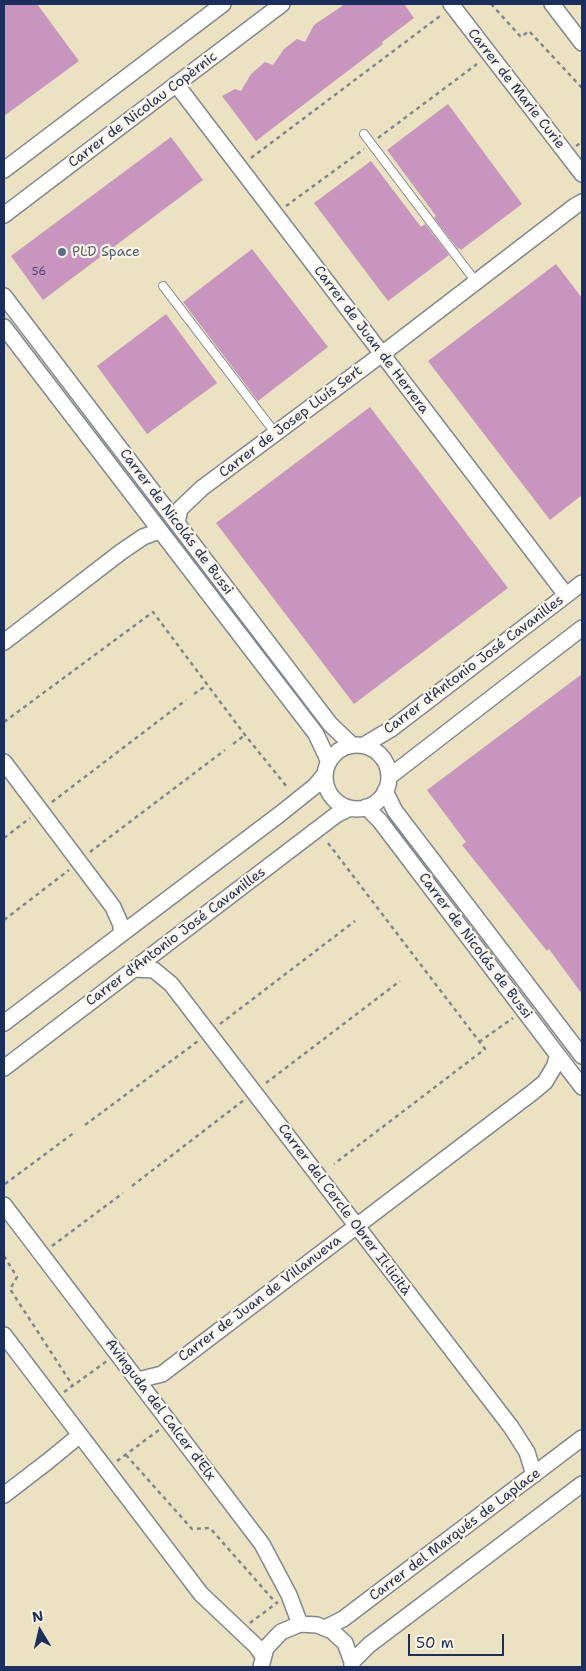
<!DOCTYPE html>
<html>
<head>
<meta charset="utf-8">
<style>
	body { margin:0 }
	#map { position:relative; width:586px; height:1671px; overflow:hidden; background:#eae2c0; font-family:"Shantell Sans",sans-serif }
	canvas { display:block }
	.frame { position:absolute; inset:0; border:5px solid #1b2f5e; pointer-events:none }
	.north { position:absolute; left:15px; top:1606px; width:50px; height:50px; -webkit-text-stroke:4px #fcf5e5; paint-order:stroke; rotate:351deg; font-size:14px; font-weight:700; line-height:20px; text-align:center; color:#1b2f5e }
	.north::after { content:''; display:block; margin:auto; width:18px; height:22px; background:#1b2f5e; clip-path:polygon(50% 0,100% 100%,50% 72%,0 100%) }
	.scale { position:absolute; left:408px; top:1634px; width:96px; height:22px; box-sizing:border-box; border:2px solid #1b2f5e; border-top:0; padding-left:6px; font-size:15px; line-height:18px; white-space:nowrap; color:#1b2f5e; -webkit-text-stroke:4px #fcf5e5; paint-order:stroke }
</style>
</head>
<body>
<div id="map">
<canvas width="586" height="1671"></canvas>
<div class="frame"></div>
<div class="north">N</div>
<div class="scale">50 m</div>
</div>
<script>
const c = document.querySelector('canvas').getContext('2d');
c.lineJoin = 'round';
function paint(path, color) {
  c.fillStyle = color;
  c.fill(path, 'evenodd');
}
function toPath(rows) {
  const path = new Path2D();
  for (const r of rows) {
    if (r.length === 3) {
      path.moveTo(r[0] + r[2], r[1]);
      path.arc(r[0], r[1], r[2], 0, 2 * Math.PI);
      continue;
    }
    path.moveTo(r[0], r[1]);
    for (let i = 2; i < r.length; i += 2) path.lineTo(r[i], r[i + 1]);
  }
  return path;
}
function trace(path, color, width, dash) {
  c.strokeStyle = color;
  c.lineWidth = width;
  c.lineCap = dash ? 'butt' : 'round';
  c.setLineDash(dash || []);
  c.stroke(path);
}
function write(font, color, halo, rows, align = 'center') {
  c.font = font + ' "Shantell Sans",sans-serif';
  c.lineWidth = 4.5;
  c.setLineDash([]);
  c.textBaseline = 'middle';
  c.strokeStyle = halo;
  c.fillStyle = color;
  for (const [text, x, y, turn = 0] of rows) {
    c.save();
    c.translate(x, y);
    c.rotate((+turn || 0) * Math.PI / 180);
    c.textAlign = isNaN(turn) ? turn : align;
    if (halo) c.strokeText(text, 0, 0);
    c.fillText(text, 0, 0);
    c.restore();
  }
}
paint(toPath([
	[4,4,37,4,79,61,4,116],
	[345,4,404,4,414,18,382,42,383,44,256,141,222,96,235,89,241,91,251,74,265,62,273,65,284,49,297,39,305,42,314,25],
	[448,104,522,204,461,250,459,248,458,249,434,218,436,216,387,150],
	[171,137,203,180,43,300,11,256],
	[371,161,421,227,425,224,449,255,388,301,314,203],
	[252,249,328,347,258,401,183,302],
	[556,264,582,298,582,495,550,520,428,361],
	[166,314,217,383,147,434,97,366],
	[370,407,508,588,354,704,216,523],
	[582,674,582,994,549,949,547,951,462,845,466,842,427,790]
]), '#c795be');
const service = toPath([
	[364,134,476,282],
	[163,286,276,434]
]);
const minor = toPath([
	[451,4,582,174],
	[552,4,582,43],
	[176,84,566,595],
	[4,170,223,4],
	[4,215,282,4],
	[4,296,330,724,352,745],
	[4,327,316,734,329,762],
	[177,523,180,509,202,488,382,354,575,206,582,202],
	[4,642,121,552,143,537,159,531],
	[357,777,32],
	[364,745,391,729,582,583],
	[4,762,113,907,121,925,121,934],
	[389,777,582,628],
	[385,791,395,811,582,1056],
	[366,807,380,821,582,1087],
	[134,969,154,970,171,984,511,1427,527,1452,534,1475],
	[4,1023,280,814,315,786,325,774],
	[4,1068,336,815,350,808],
	[4,1205,262,1544,289,1595,300,1624],
	[4,1335,201,1594,256,1646,263,1656],
	[138,1380,162,1374,533,1092,545,1082,554,1067,558,1055],
	[4,1495,47,1462,80,1435],
	[325,1628,343,1619,582,1438],
	[352,1662,369,1645,582,1484],
	[261,1667,266,1648,281,1632,300,1624,317,1625,332,1631,345,1643,352,1662,352,1667]
]);
trace(service, '#82888f', 10);
trace(minor, '#82888f', 18);
trace(toPath([
	[491,4,521,37,529,31,582,88],
	[378,138,477,64],
	[576,146,582,142],
	[251,158,440,16],
	[286,206,364,149],
	[194,694,207,685],
	[4,722,153,612,245,735,287,787],
	[233,744,245,735],
	[52,802,186,700],
	[4,838,30,818],
	[328,843,485,1049,334,1164],
	[90,852,225,750],
	[4,920,69,870],
	[220,1024,355,921],
	[479,1042,513,1018],
	[266,1083,400,981],
	[85,1125,198,1041],
	[5,1184,75,1132],
	[132,1186,244,1100],
	[52,1246,123,1193],
	[4,1256,17,1277,10,1289,73,1386],
	[64,1392,107,1361],
	[126,1455,192,1529,210,1528,276,1603],
	[117,1461,159,1430],
	[250,1623,278,1602]
]), '#82888f', 2.5, [4, 4]);
trace(service, '#fff', 8);
trace(minor, '#fff', 15);
for (const [x, y, r, color] of [
	[62,252,5,"#5c6f8a"]
]) {
  const dot = new Path2D();
  dot.arc(x, y, r, 0, 2 * Math.PI);
  c.fillStyle = color;
  c.fill(dot);
  trace(dot, '#fcf5e5', 2);
}
write('11px', '#464876', null, [
	["56",39,272]
]);
write('14px', '#1b2f5e', '#fcf5e5', [
	["Carrer de Marie Curie",516,89,52],
	["Carrer de Nicolau Copèrnic",143,110,-37],
	["Carrer de Juan de Herrera",371,340,53],
	["Carrer de Josep Lluís Sert",291,422,-37],
	["Carrer de Nicolás de Bussi",176,522,53],
	["Carrer d'Antonio José Cavanilles",474,665,-37],
	["Carrer d'Antonio José Cavanilles",176,937,-37],
	["Carrer de Nicolás de Bussi",475,946,53],
	["Carrer del Cercle Obrer Il·licità",344,1210,53],
	["Carrer de Juan de Villanueva",260,1299,-37],
	["Avinguda del Calcer d'Elx",160,1410,53],
	["Carrer del Marqués de Laplace",455,1535,-37]
]);
write('14px', '#4e5e75', '#fcf5e5', [
	["PLD Space",72,252]
], 'left');
</script>
</body>
</html>
